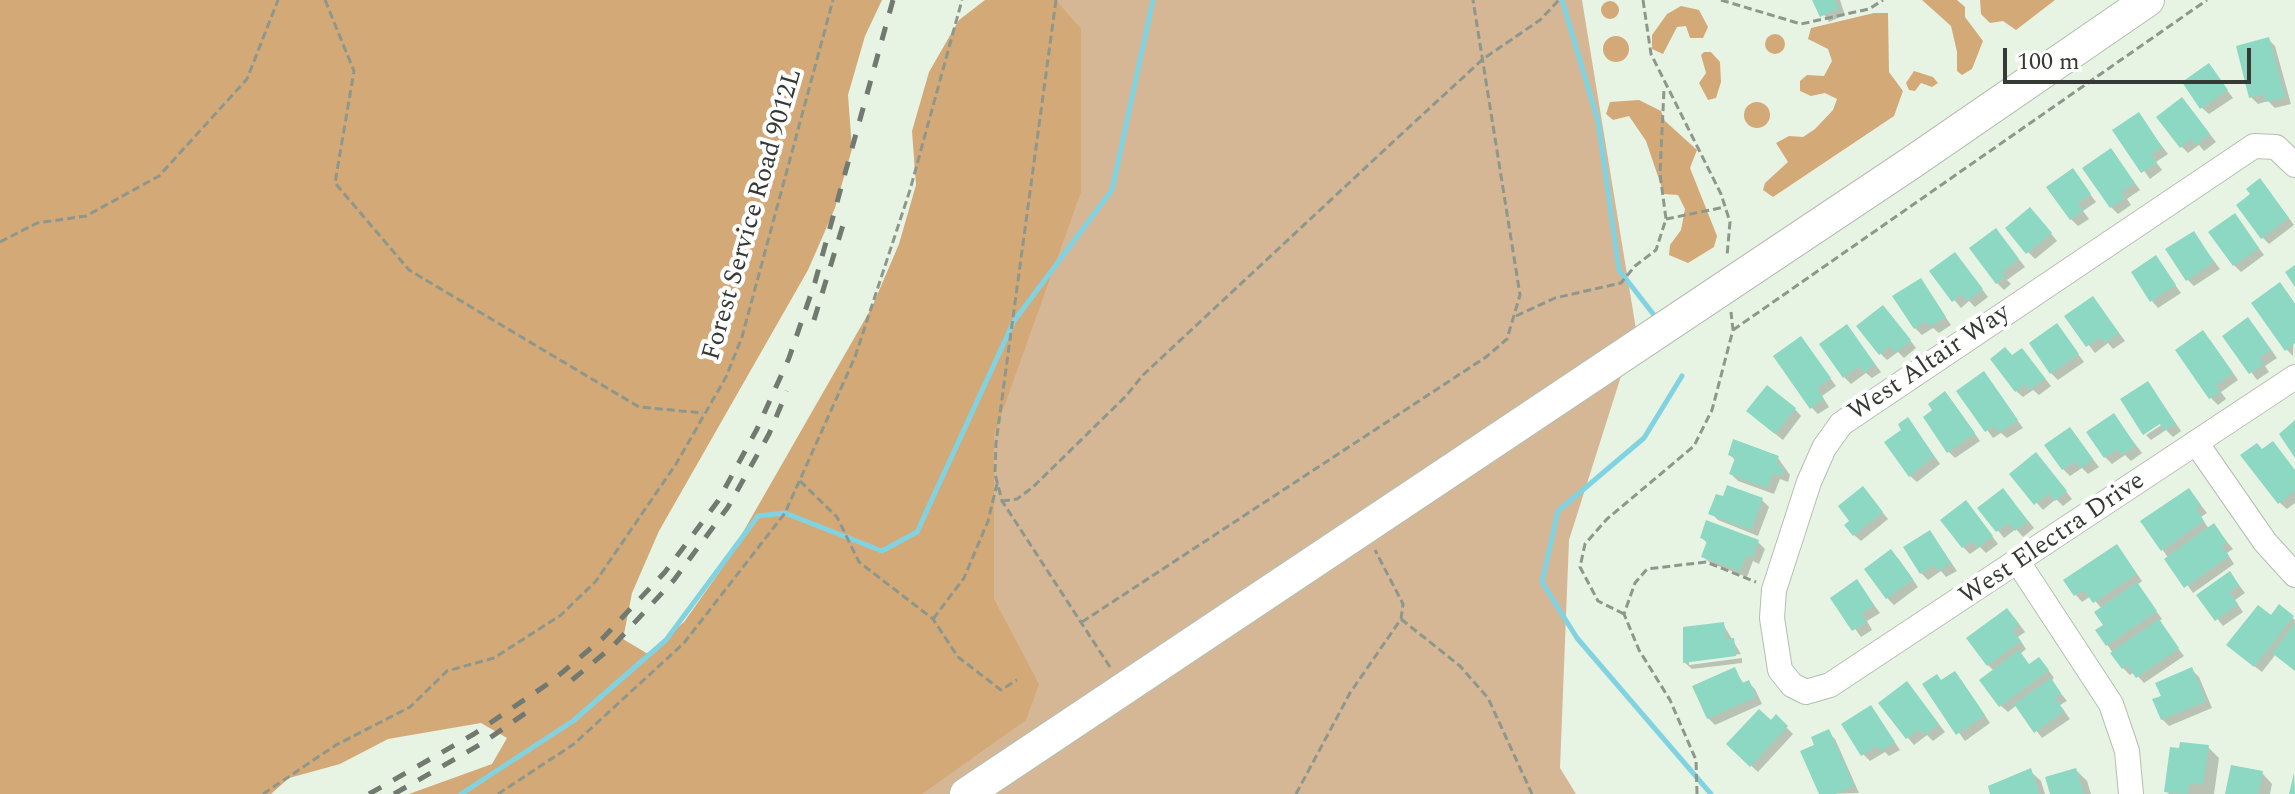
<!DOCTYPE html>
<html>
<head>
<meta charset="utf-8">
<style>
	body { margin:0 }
	#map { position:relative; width:2295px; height:794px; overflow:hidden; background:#e7f4e4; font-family:Spectral,serif }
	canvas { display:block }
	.scale { position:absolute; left:2003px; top:48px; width:248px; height:36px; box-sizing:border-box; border:4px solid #353a34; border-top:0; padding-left:10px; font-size:24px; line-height:28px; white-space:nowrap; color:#353a34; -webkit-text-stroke:6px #fff; paint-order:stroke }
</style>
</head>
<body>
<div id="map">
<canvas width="2295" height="794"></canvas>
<div class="scale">100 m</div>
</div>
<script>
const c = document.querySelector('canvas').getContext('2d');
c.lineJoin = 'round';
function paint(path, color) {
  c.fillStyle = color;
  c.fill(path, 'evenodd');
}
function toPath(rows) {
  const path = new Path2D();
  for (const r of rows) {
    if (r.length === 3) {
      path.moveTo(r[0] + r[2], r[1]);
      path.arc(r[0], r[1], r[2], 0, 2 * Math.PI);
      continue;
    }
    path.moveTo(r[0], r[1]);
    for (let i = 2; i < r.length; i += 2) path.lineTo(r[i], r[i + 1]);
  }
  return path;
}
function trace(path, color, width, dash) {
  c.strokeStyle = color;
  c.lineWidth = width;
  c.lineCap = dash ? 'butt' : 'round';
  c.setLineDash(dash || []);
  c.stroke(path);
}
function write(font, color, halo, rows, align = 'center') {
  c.font = font + ' Spectral,serif';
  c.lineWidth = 8;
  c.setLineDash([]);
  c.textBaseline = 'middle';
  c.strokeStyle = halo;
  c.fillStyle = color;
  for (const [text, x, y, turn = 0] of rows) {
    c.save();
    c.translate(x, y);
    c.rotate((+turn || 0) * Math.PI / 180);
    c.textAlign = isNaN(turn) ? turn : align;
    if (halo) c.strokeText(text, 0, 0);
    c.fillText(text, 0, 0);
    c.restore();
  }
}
paint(toPath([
	[1047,0,1582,0,1636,329,1569,540,1560,768,1576,794,919,794]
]), '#d5b796');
paint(toPath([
	[0,0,882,0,865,36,848,95,852,149,835,208,808,270,659,531,632,593,623,639,648,654,684,622,723,567,872,307,899,244,916,185,912,131,929,72,959,20,985,0,1056,0,1081,29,1081,192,994,435,994,599,1039,684,1026,720,922,794,409,794,492,764,507,738,481,723,388,739,340,764,289,778,271,794,0,794],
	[1922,0,1957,0,1965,7,1965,17,1983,41,1972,69,1962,75,1957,71,1957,52,1951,26],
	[1980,0,2055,0,2016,30,2003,21,1990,23,1981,14],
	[1610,10,9],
	[1681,6,1699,10,1708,27,1703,38,1690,38,1686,26,1677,27,1663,54,1652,49,1652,35,1667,14],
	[1874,13,1888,13,1889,72,1903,91,1894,116,1773,197,1763,190,1765,183,1788,162,1776,143,1789,136,1803,137,1815,129,1833,110,1837,99,1825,93,1811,96,1800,91,1800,81,1807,75,1824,76,1832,61,1828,49,1808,39,1811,28],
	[1775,44,10],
	[1616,49,13],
	[1704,52,1711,52,1720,62,1721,82,1716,98,1708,100,1699,83,1706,73,1701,55],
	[1914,71,1933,77,1938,83,1932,87,1921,83,1915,91,1909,90,1906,83],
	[1639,100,1661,111,1665,121,1697,150,1690,168,1717,236,1714,247,1688,263,1669,255,1670,245,1681,230,1685,209,1678,195,1664,194,1646,141,1629,116,1613,120,1606,114,1610,102],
	[1757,115,13]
]), '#d4a978');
paint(toPath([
	[1814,0,1840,0,1845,15,1829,22],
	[2268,39,2275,46,2291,104,2275,108,2268,101,2258,104,2251,97],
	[2209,66,2233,98,2209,114,2202,108],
	[2189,107,2216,142,2204,151,2199,145,2188,153,2181,146],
	[2138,115,2168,154,2156,162,2162,170,2150,179,2115,131],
	[2111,151,2140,190,2127,199,2131,205,2118,214,2111,207],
	[2073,171,2096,202,2083,211,2089,219,2078,226,2071,219],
	[2266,188,2294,225,2269,244,2262,237,2253,195],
	[2234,215,2264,255,2241,272,2234,265],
	[2037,216,2057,241,2035,259,2028,252],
	[2193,233,2220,269,2194,286,2187,279],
	[2002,237,2025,267,2007,280,2011,284,2004,290,1997,283],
	[2156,258,2181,293,2158,308,2152,301],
	[1961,261,1988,297,1975,307,1969,301,1961,308,1931,272],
	[1920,280,1951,325,1939,333,1933,328,1922,335,1915,328],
	[2287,292,2295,304,2293,356,2286,349],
	[2099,306,2125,341,2113,349,2108,343,2095,353,2067,317],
	[1890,314,1916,348,1904,358,1898,352,1887,360,1880,353],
	[2057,326,2084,362,2058,380,2051,373],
	[1847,327,1881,372,1872,378,1866,373,1851,384,1844,377],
	[2255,327,2277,358,2265,366,2269,372,2257,380,2225,336],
	[1801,338,1836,386,1822,396,1829,407,1818,414,1812,408],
	[2210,340,2238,380,2221,392,2226,399,2218,405,2211,398],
	[2012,357,2028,357,2051,386,2039,395,2033,390,2023,397,2016,391],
	[1984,374,2023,428,2007,438,2001,433,1993,438,1959,391],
	[2148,383,2181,431,2173,437,2166,430,2151,440,2146,435,2169,420],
	[1952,401,1980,441,1955,458,1948,451],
	[1795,409,1801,416,1783,440,1755,418],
	[2113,415,2142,453,2131,461,2125,455,2112,464,2105,457],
	[1914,427,1940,464,1917,482,1910,476],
	[2070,429,2099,467,2088,474,2082,468,2070,476,2063,469],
	[2263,451,2295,471,2295,503,2287,509,2280,503],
	[1730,455,1778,458,1790,475,1788,482,1780,479,1774,494,1738,481,1731,474,1736,461],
	[2043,462,2072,499,2063,506,2056,499,2043,510,2012,474],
	[2003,490,2034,528,2023,537,2016,529,2004,538,1980,508],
	[2189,490,2207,513,2201,517,2209,529,2214,526,2233,549,2227,553,2234,564,2193,593,2143,522],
	[1869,496,1888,519,1861,541,1854,535],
	[1762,500,1769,507,1758,536,1718,520,1711,513],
	[1972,509,1998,544,1986,553,1980,547,1970,554,1963,547],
	[1930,532,1957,571,1946,577,1941,571,1928,580,1921,573],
	[1702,538,1758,542,1765,549,1759,564,1753,561,1747,577,1710,563,1703,556,1708,544],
	[2117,546,2142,581,2137,585,2162,619,2158,622,2184,656,2144,683,2134,672,2130,675,2123,668,2098,631,2105,625,2102,609,2091,596,2082,602,2076,595],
	[1898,558,1918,587,1894,605,1887,598],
	[2236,581,2245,593,2235,600,2243,612,2223,626,2199,595],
	[1857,582,1880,613,1867,621,1872,630,1861,637,1833,598],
	[2279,607,2295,620,2295,670,2276,654,2262,672,2236,652],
	[2014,617,2025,632,2018,637,2026,649,2020,654,2030,666,2046,667,2054,678,2051,681,2067,701,2060,705,2070,719,2042,738,2017,705,2008,712,2001,706,1994,671,1988,665],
	[1723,624,1741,654,1689,661,1689,665,1742,658,1742,663,1692,669,1685,663],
	[1734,669,1744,684,1748,682,1755,689,1762,704,1715,725,1708,718],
	[2192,670,2199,677,2212,708,2169,726,2162,719,2163,697],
	[1961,680,1990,723,1965,741,1925,685],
	[1913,691,1945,732,1933,741,1927,735,1914,745,1908,738],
	[1871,707,1900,750,1889,756,1885,752,1870,761,1863,754],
	[1776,717,1793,734,1758,772,1728,744],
	[1828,732,1835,739,1859,793,1822,794,1817,746],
	[2208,747,2219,758,2214,794,2169,794,2166,791],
	[2076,770,2087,781,2091,794,2052,794],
	[2030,771,2041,781,2045,794,1993,794],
	[2262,773,2272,784,2270,794,2227,794]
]), '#0003');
trace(toPath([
	[1562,0,1598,121,1619,270,1654,315],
	[1682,376,1644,438,1558,511,1542,582,1577,638,1711,794],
	[461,794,573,721,666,640,758,516,785,513,882,551,917,532,1014,321,1112,190,1153,0]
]), '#82d3e1', 5);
paint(toPath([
	[1812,0,1835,0,1839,8,1820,17],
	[2269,37,2285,97,2266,102,2264,94,2249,98,2236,46],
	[2209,63,2228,90,2200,109,2182,82],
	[2182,97,2210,134,2196,145,2191,139,2180,148,2156,117],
	[2139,112,2162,147,2151,155,2157,163,2141,173,2112,130],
	[2111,148,2135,183,2121,192,2125,198,2110,208,2082,168],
	[2073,168,2091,194,2078,203,2083,211,2070,220,2046,187],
	[2260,178,2289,218,2261,239,2236,205,2250,194,2246,189],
	[2030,207,2052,233,2026,254,2005,228],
	[2235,213,2259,248,2233,266,2208,232],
	[1996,228,2019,259,2002,272,2005,277,1996,284,1969,248],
	[2194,231,2214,262,2186,281,2165,249],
	[1955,252,1983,289,1967,301,1962,295,1952,302,1929,271],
	[2156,255,2176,285,2150,302,2131,272],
	[2295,265,2295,287,2285,272],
	[1921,278,1946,317,1930,327,1926,321,1914,329,1892,296],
	[2280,282,2295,304,2295,343,2285,351,2251,303],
	[2093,296,2119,333,2105,343,2100,337,2086,347,2064,316],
	[1883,305,1911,340,1896,353,1890,346,1879,355,1856,326],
	[2248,317,2271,350,2259,358,2264,364,2249,374,2222,336],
	[2057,323,2079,354,2050,374,2029,343],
	[1847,324,1875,364,1864,373,1859,366,1843,378,1819,344],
	[2203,330,2233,373,2216,385,2220,392,2209,399,2175,350],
	[1801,336,1831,378,1817,388,1824,399,1810,409,1773,356],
	[2005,347,2012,355,2022,348,2045,378,2030,390,2026,384,2015,392,1990,359],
	[1984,371,2018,420,1999,433,1994,426,1985,432,1956,391],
	[2148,381,2176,424,2164,431,2160,424,2143,435,2120,399],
	[1767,385,1796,408,1775,434,1746,411],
	[1945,391,1975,433,1947,453,1923,417,1932,410,1928,404],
	[2114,413,2136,446,2122,455,2118,449,2104,458,2086,432],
	[1908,417,1934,456,1909,477,1884,442,1901,430,1898,424],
	[2295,420,2295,458,2279,434],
	[2070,427,2093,459,2080,469,2075,461,2062,470,2044,445],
	[1733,439,1779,456,1776,464,1784,467,1781,476,1773,473,1767,488,1729,474,1735,458,1728,455],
	[2273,441,2295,470,2295,491,2278,504,2240,455,2257,443,2262,449],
	[2036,452,2067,491,2055,501,2049,493,2034,505,2009,474],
	[1727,485,1763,498,1751,530,1708,514,1716,494,1723,496],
	[1863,486,1883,512,1853,536,1844,525,1849,521,1838,506],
	[2003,488,2028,521,2015,531,2009,523,1996,532,1977,508],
	[2189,488,2201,505,2196,509,2204,521,2161,551,2140,521],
	[1966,500,1993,536,1978,548,1972,541,1962,548,1940,520],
	[1706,520,1759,540,1752,558,1746,556,1740,571,1701,557,1707,541,1700,538],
	[2214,523,2227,542,2222,546,2229,556,2184,588,2164,559],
	[1930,530,1951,563,1938,571,1934,565,1920,574,1903,547],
	[2117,544,2137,574,2093,603,2084,590,2074,596,2063,580],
	[1891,549,1913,579,1886,599,1864,569],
	[2230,571,2239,585,2229,592,2238,604,2215,621,2196,595],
	[1857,579,1874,605,1861,614,1867,622,1852,631,1830,598],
	[2137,582,2157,611,2106,646,2095,630,2103,625,2094,612],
	[2279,604,2294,616,2254,667,2226,645,2258,605,2271,615],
	[2007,608,2019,624,2012,630,2021,641,1987,666,1966,638],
	[2159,619,2179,648,2136,678,2127,665,2122,669,2110,653],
	[1724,622,1726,639,1734,638,1736,656,1683,663,1683,627],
	[2295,623,2295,671,2272,653],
	[2019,650,2029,664,2039,657,2049,670,1999,707,1979,680],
	[1735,667,1742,683,1749,680,1756,697,1707,719,1692,686],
	[2192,667,2206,701,2161,720,2152,699,2161,696,2155,683],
	[1955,671,1985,715,1956,735,1922,684,1937,674,1941,680],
	[2051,678,2061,693,2055,698,2064,711,2034,733,2014,704],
	[1907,681,1939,724,1925,735,1920,729,1906,739,1878,703],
	[1871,705,1895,742,1881,751,1877,746,1861,756,1841,724],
	[1759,709,1771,720,1776,714,1788,726,1750,767,1726,744],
	[1829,729,1854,786,1835,794,1819,794,1800,751,1814,745,1811,737],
	[2180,742,2209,745,2203,785,2189,783,2188,794,2164,792,2170,747,2179,748],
	[2231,765,2263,771,2258,794,2225,794],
	[2031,768,2039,794,1990,794,1988,786],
	[2076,768,2084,794,2050,794,2045,777],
	[2294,773,2295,794,2289,794]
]), '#8cd8c3');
const minor = toPath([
	[2295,165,2276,147,2254,146,1841,424,1824,448,1809,482,1774,590,1772,618,1780,670,1792,685,1806,692,1830,685,2295,377],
	[2197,444,2265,542,2295,575],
	[2018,562,2111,704,2127,751,2131,794]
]);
const major = toPath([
	[966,794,1911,163,2148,0]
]);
trace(minor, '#b3bfb0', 26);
trace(major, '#b3bfb0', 34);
trace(toPath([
	[325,0,354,71,335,183,409,270,639,407,703,413],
	[1056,0,996,443,995,474,1002,501,1110,667],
	[1643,0,1651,54,1721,194,1730,222,1727,256],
	[1721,0,1801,24,1869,9,1883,0],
	[1666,219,1725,207],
	[0,242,37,223,86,216,159,176,247,79,278,0],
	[1516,316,1555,298,1621,283,1635,266,1656,250,1666,219,1660,174,1664,89],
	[1733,330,2207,0],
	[800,481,837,517,859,562,933,619,958,657,1001,690,1017,680],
	[1002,501,1017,499,1033,487,1126,396,1143,375,1394,141,1483,59,1540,20,1559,0],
	[1624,614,1598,601,1580,567,1585,544,1607,519,1694,446,1712,410,1733,330,1731,312],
	[933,619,964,578,988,521,997,484],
	[1401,619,1460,666,1488,698,1532,794],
	[1082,622,1486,357,1507,339,1520,295,1473,0],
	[263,794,336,745,410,707,447,671,494,658,561,615,596,581,676,464,726,377,742,337,833,0],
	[498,794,574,744,684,643,785,513,855,357,910,190,962,0],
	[1296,794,1350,693,1401,619,1403,604,1375,550],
	[1697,794,1696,760,1670,700,1639,650,1624,614,1635,583,1647,569,1706,562,1756,582]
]), '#8e978c', 3, [8, 4]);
trace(minor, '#fff', 24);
trace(major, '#fff', 32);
trace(toPath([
	[814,320,843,225],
	[572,680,612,647,674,580,728,507,769,434,787,391],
	[369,794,474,734,552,681,603,638,665,572,718,501,757,429,789,358,815,282,893,0],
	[394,794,481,744,530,710]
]), '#727970', 5, [14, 14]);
write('26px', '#353a34', '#fff', [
	["Forest Service Road 9012L",754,215,-74],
	["West Altair Way",1930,364,-34],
	["West Electra Drive",2053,540,-34]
]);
</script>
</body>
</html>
